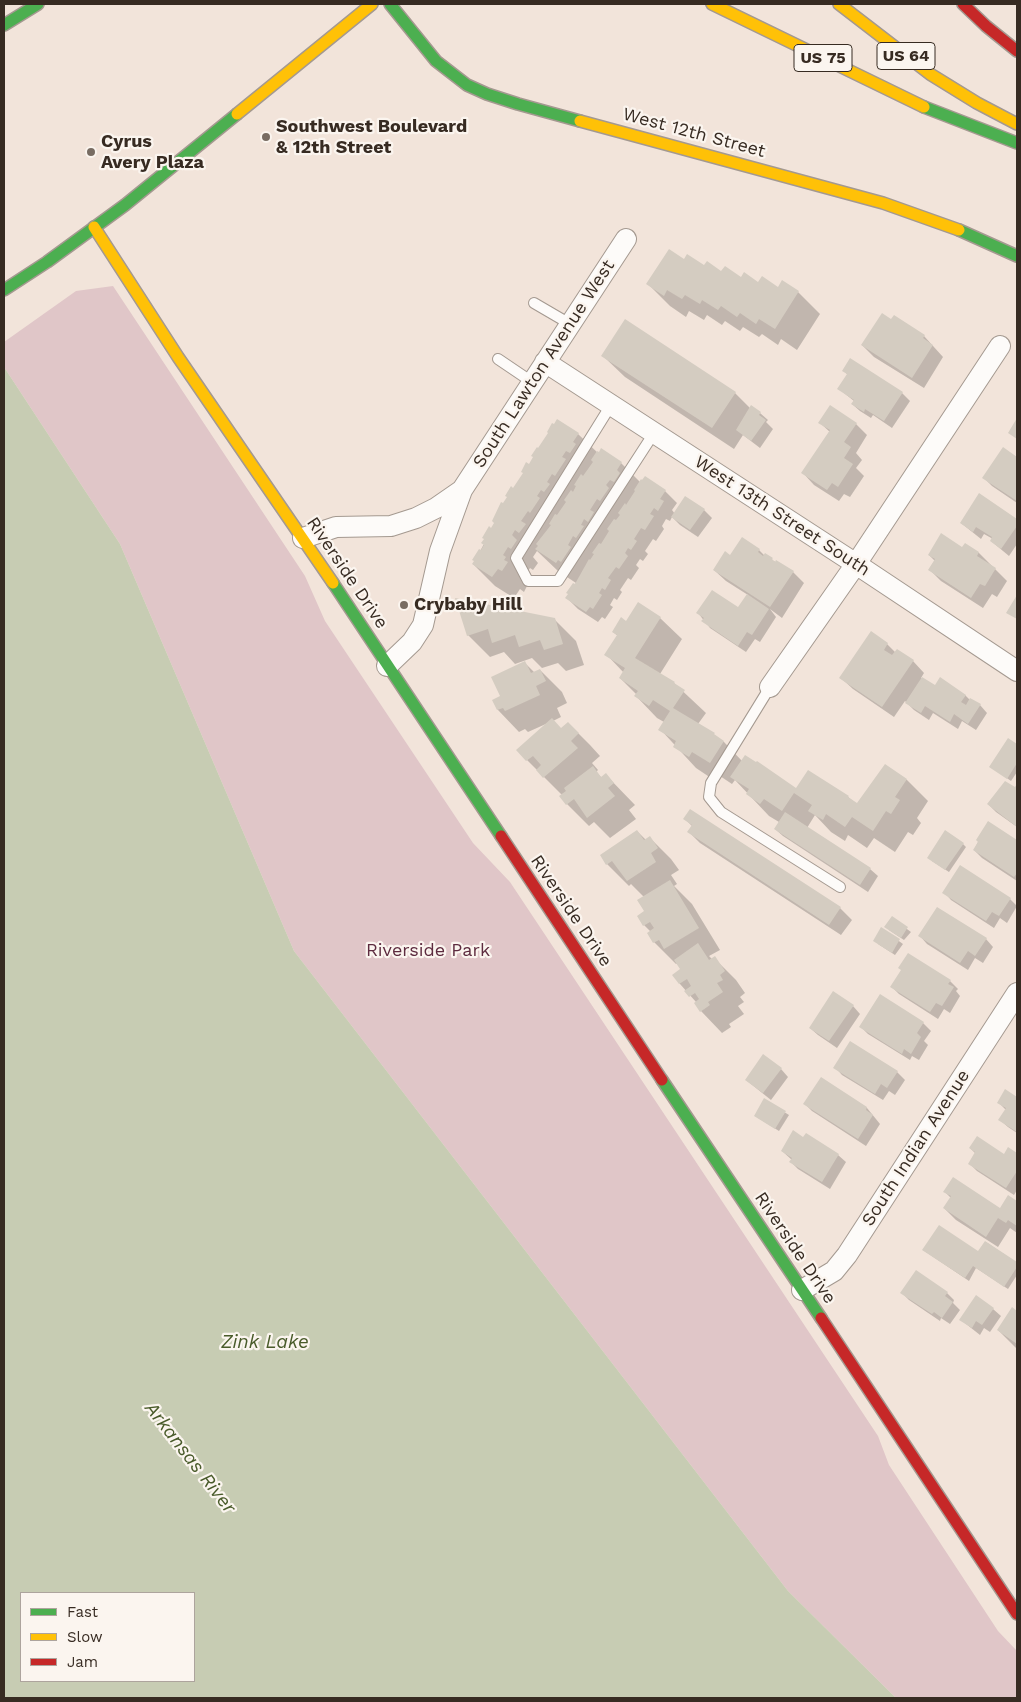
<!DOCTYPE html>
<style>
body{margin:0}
#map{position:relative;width:1021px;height:1702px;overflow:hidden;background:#f2e4da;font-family:"Work Sans",sans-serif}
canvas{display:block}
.frame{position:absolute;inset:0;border:5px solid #372b22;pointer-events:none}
.legend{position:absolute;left:20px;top:1592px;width:175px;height:90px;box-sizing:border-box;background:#fbf5ef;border:1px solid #ada49d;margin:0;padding:6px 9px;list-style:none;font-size:15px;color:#372b22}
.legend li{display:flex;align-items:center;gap:10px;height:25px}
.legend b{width:25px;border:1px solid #ada49d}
</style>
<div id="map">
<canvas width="1021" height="1702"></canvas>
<div class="frame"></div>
<ul class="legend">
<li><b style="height:6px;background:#4caf50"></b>Fast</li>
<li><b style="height:6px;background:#ffc107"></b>Slow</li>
<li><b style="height:6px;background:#c62828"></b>Jam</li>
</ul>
</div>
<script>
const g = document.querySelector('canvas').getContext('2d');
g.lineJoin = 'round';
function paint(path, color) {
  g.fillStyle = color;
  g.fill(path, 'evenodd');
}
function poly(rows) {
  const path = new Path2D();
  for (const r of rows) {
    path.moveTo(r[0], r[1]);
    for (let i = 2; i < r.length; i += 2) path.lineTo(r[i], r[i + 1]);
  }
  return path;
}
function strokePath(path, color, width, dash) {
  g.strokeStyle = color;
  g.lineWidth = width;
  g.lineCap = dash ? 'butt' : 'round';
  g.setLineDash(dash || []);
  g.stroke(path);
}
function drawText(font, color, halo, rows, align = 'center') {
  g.font = font + ' "Work Sans",sans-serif';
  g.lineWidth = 4.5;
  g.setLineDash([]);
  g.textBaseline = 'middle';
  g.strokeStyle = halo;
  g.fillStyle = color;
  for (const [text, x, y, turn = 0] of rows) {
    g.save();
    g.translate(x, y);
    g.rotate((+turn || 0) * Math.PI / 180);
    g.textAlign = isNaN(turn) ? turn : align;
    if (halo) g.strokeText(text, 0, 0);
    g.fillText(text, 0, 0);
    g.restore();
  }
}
paint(poly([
 [113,286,305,576,325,621,473,843,510,882,878,1436,889,1465,998,1631,1017,1651,1017,1698,896,1698,788,1591,294,951,120,544,4,367,4,342,76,291]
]), '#e0c6c8');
paint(poly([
 [4,367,120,544,294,951,788,1591,896,1698,4,1698],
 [21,1593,194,1593,194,1681,21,1681]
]), '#c7ccb3');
paint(poly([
 [685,261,778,288,782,282,798,292,820,314,797,350,781,339,778,345,762,334,759,337,743,327,740,331,725,321,722,325,707,315,704,320,689,311,686,317,670,306,648,284],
 [924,336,943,357,924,388,874,357,862,345],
 [603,356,735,393,750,408,760,413,768,420,766,422,773,429,760,448,743,435,734,449,625,377],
 [844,371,902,393,910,401,892,428,873,415,871,418,860,411,852,404,854,401,839,389,848,375],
 [820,423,856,424,867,435,856,453,862,460,856,468,864,476,850,497,844,494,839,501,814,485,803,473,830,432],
 [578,434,599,454,621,463,640,482,645,478,665,491,677,503,672,510,675,514,704,510,712,518,698,537,680,525,672,517,670,521,666,519,662,526,664,529,656,541,653,539,645,551,648,554,643,561,640,559,636,565,639,568,631,580,628,578,620,590,622,592,617,600,614,598,610,605,613,607,605,619,602,617,598,622,578,609,567,598,576,583,558,571,537,551,533,557,538,563,533,570,530,568,524,577,528,584,524,592,520,589,514,598,495,586,473,564,514,489,529,465],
 [1003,449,1017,459,1017,503,992,486,984,478],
 [980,495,1017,520,1017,544,1009,556,991,541,993,539,984,534,981,539,961,523],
 [965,545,979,553,1007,581,997,597,992,594,983,608,941,581,930,570,935,561,929,555,963,548],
 [759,550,765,556,793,572,804,583,782,618,770,609,776,617,760,642,755,639,746,652,710,628,698,613,739,609,748,595,726,581,714,570,731,557],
 [456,600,554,619,576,641,584,665,566,671,558,663,542,668,532,658,515,664,504,652,490,657,468,635],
 [660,618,682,639,660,674,674,683,706,713,698,724,724,742,742,761,796,790,808,772,848,797,858,805,885,766,907,780,928,801,917,818,921,823,913,835,908,832,895,852,874,838,867,848,848,835,845,841,831,832,815,815,807,828,870,869,878,876,868,892,783,836,775,829,779,822,769,816,735,780,732,784,714,772,711,778,696,768,660,729,664,722,657,718,636,696,637,695,620,678,624,673,606,654,618,636,613,632,627,622],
 [887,644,896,653,913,661,924,673,921,678,935,686,965,695,970,700,980,705,987,713,976,730,962,721,958,729,933,713,929,720,914,710,905,701,894,717,853,689,841,678],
 [524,662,535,673,540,670,562,692,567,703,557,708,561,717,553,721,561,729,568,723,590,745,600,756,592,763,598,770,596,772,602,778,606,775,635,805,629,810,636,819,610,838,594,822,589,826,567,804,561,796,562,795,527,760,548,723,528,732,525,729,519,732,498,710,494,700,501,697],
 [1008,740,1017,745,1017,772,1011,781,991,767],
 [1017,786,1017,827,996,812,988,804,1015,789],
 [685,819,840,908,852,920,841,935,700,843,689,832,692,826],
 [988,822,1017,841,1017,881,982,858,974,850],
 [637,831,646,840,650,838,671,859,679,870,671,875,677,884,674,886,692,904,720,950,709,956,712,959,714,958,736,980,745,993,740,997,744,1002,738,1006,744,1014,729,1024,731,1027,722,1033,701,1011,696,1002,680,984,674,975,682,970,678,963,676,964,654,942,649,933,651,932,644,925,646,912,644,897,631,884,629,886,607,864],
 [963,844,966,847,949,872,932,861],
 [960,867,1010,899,1017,906,1007,923,1000,918,994,928,951,900,944,892],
 [892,918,911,932,904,940,889,930],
 [882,929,903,944,895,955,878,944],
 [920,936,986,939,993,947,983,963,975,958,968,970,927,944],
 [950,981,958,989,956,991,960,996,950,1013,944,1009,938,1019,899,994,892,987],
 [853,1006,860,1014,837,1048,818,1035,810,1028],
 [923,1023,931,1031,924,1041,928,1045,919,1060,912,1056,910,1060,868,1034,861,1027],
 [835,1067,897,1072,905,1080,895,1095,889,1091,883,1100,842,1075],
 [781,1069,788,1077,771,1100,746,1080],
 [821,1079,867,1108,880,1124,866,1146,812,1111,805,1104],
 [1006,1091,1017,1098,1017,1133,1008,1127,1000,1120,1006,1110,998,1102],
 [765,1100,789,1115,779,1131,755,1116],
 [804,1139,838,1155,846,1162,830,1189,798,1169,791,1162,792,1160,782,1151],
 [970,1148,1004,1155,1009,1149,1017,1154,1017,1190,1014,1195,977,1171,970,1164,976,1154],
 [945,1192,1000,1209,1008,1197,1017,1203,1017,1233,1010,1228,998,1247,956,1220,944,1208,951,1198],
 [986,1242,1017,1263,1017,1275,1008,1289,976,1268,969,1281,923,1250,979,1253],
 [902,1293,947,1293,954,1300,953,1303,960,1310,950,1324,941,1318,940,1321,909,1300],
 [993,1309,1001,1316,990,1332,984,1328,980,1335,961,1320],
 [1012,1309,1017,1313,1017,1349,998,1330]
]), '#0003');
paint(poly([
 [669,249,684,259,687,254,704,265,707,261,721,271,725,266,741,277,744,272,758,282,762,276,778,287,782,280,799,291,775,329,759,319,756,324,740,313,737,317,721,306,718,310,702,300,700,304,685,295,682,299,667,290,664,296,646,284],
 [882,313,891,319,894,315,925,335,923,338,933,345,912,378,861,345],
 [625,319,736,392,712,428,601,356],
 [850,358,903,392,884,421,865,409,864,412,851,404,854,400,837,389,847,374,842,371],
 [751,405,761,412,759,415,766,420,751,441,736,430],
 [830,405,857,423,844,442,851,447,844,458,853,464,838,487,832,483,827,490,801,473,830,430,818,423],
 [1017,418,1017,439,1008,433],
 [557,419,579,433,573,442,576,444,570,453,566,451,562,457,566,459,555,476,552,474,547,482,550,484,544,492,541,490,537,496,540,498,530,513,528,511,521,521,526,524,519,533,515,530,512,535,517,540,511,549,508,547,503,555,506,557,504,560,508,562,502,571,498,569,492,577,472,564,474,561,472,560,479,549,481,550,484,545,481,543,484,539,482,538,489,526,491,528,494,523,492,521,501,502,503,503,507,497,505,496,511,486,513,488,523,473,521,472,526,462,529,464,533,457,531,456,537,447,538,448,548,433,547,432,552,423,554,424],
 [1003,447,1017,457,1017,501,982,478],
 [601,448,622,462,617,470,620,473,614,482,610,480,606,485,609,488,600,501,597,499,590,510,594,512,588,522,584,519,581,525,584,526,576,538,573,536,568,545,571,547,561,562,558,560,556,563,535,549,538,546,536,544,551,525,549,524,555,514,557,515,566,502,564,500,571,490,573,492,576,486,574,485,581,474,583,476,593,462,591,460,597,451,599,452],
 [645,476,666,490,660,499,664,501,658,511,654,508,650,514,654,516,645,530,641,528,634,539,637,541,631,550,628,548,625,553,628,556,619,569,616,567,608,578,611,580,605,590,602,588,599,593,602,595,593,609,590,607,586,612,565,598,568,594,566,593,573,583,575,584,589,559,590,560,594,554,592,553,599,543,601,544,609,531,607,529,614,519,616,520,620,515,618,513,625,503,626,505,635,491,634,490,641,479,642,480],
 [979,493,1017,519,1017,526,1001,549,990,541,992,537,976,527,973,532,960,523],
 [685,496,705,509,690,530,671,517],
 [941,533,962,547,965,543,979,552,977,556,996,568,985,586,980,584,971,598,928,570,935,559,928,555],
 [742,537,760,549,758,552,763,556,765,553,773,558,772,559,775,562,776,560,794,571,770,607,713,570,725,551,730,555],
 [712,590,738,607,747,594,769,609,752,635,747,632,738,646,701,621,704,618,696,613],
 [1017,595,1017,619,1006,613],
 [455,598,555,618,563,644,544,650,540,640,519,647,515,635,492,643,488,629,467,636],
 [638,602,661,617,635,658,675,682,674,683,685,690,673,708,715,733,714,734,724,741,710,763,692,752,689,757,673,747,676,741,658,730,670,711,653,700,649,706,634,696,638,691,619,678,625,668,604,655,617,635,612,632,621,617,626,621],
 [871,631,888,643,884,650,892,655,897,649,914,660,882,707,839,678],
 [525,661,531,673,540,669,546,681,536,686,540,695,505,711,503,708,497,710,492,700,500,696,491,677],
 [922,677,935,685,940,677,966,695,961,702,966,705,970,698,981,704,968,724,954,714,950,722,925,706,921,713,905,703],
 [552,718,561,728,568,722,579,733,571,741,578,748,543,778,536,770,541,765,533,756,526,761,516,750],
 [1008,738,1017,744,1017,763,1007,779,989,767],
 [745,755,756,762,757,761,796,788,808,770,849,796,848,797,857,803,885,764,907,779,895,797,900,800,891,814,886,811,873,831,852,817,845,827,826,814,823,820,808,811,812,805,794,793,782,811,764,799,760,804,746,794,749,789,730,777],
 [593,766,601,777,606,773,614,783,608,788,615,796,587,818,574,799,566,805,559,796,566,791,564,788],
 [1005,781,1015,787,1017,784,1017,827,987,804],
 [690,809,841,907,829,925,687,832,692,825,683,819],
 [785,812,871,868,860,885,774,829],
 [988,821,1017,840,1017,873,1014,877,973,850,978,842,976,840],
 [637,830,644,840,650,836,658,848,651,853,656,862,627,881,612,861,606,865,600,855],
 [945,830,964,843,945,870,927,858],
 [960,865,1011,898,999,916,992,912,986,921,942,893],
 [670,880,699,928,664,949,659,940,653,943,647,933,654,928,650,922,643,926,637,916,644,911,637,900],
 [937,907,987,938,975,956,968,951,960,963,918,936],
 [892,916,908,927,901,938,884,927],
 [881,927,900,939,892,953,873,941],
 [698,943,709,960,715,956,725,971,720,975,723,980,717,983,723,992,708,1002,710,1005,700,1012,694,1003,699,999,695,993,689,997,684,991,691,986,687,979,679,984,672,975,680,969,674,960],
 [908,953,951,980,948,984,954,987,942,1006,936,1003,930,1012,890,987,901,970,898,968],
 [833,991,854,1005,829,1041,809,1028],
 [880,994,924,1022,917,1033,921,1037,911,1054,904,1049,902,1054,859,1027],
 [850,1041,898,1071,887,1088,881,1084,875,1094,833,1068],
 [763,1054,782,1068,763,1093,745,1080],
 [821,1077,867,1107,866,1110,873,1115,858,1139,803,1104],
 [1005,1089,1017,1097,1017,1132,998,1120,1006,1108,997,1103],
 [764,1098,786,1111,775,1129,754,1116],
 [793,1130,803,1137,806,1133,839,1154,822,1182,789,1162,792,1158,781,1151],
 [977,1136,1004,1154,1008,1147,1017,1153,1017,1171,1006,1188,968,1164,975,1152,969,1148],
 [953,1177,1000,1208,1008,1195,1017,1201,1017,1226,1008,1220,1006,1223,998,1218,986,1237,943,1208,951,1196,943,1192],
 [939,1225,978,1251,985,1241,1017,1262,1017,1267,1004,1287,973,1266,965,1278,922,1250],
 [916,1270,948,1292,945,1296,953,1302,942,1318,934,1312,932,1314,900,1293],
 [976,1295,994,1308,982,1325,976,1321,972,1328,959,1320],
 [1012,1307,1017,1311,1017,1344,997,1330]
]), '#d4ccc1');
const lane = poly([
 [534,303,570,324],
 [498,359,532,382],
 [611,405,516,558,528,581,558,581,654,433],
 [770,687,711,783,709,797,721,812,840,887]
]);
const street = poly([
 [545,362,856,564,1017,671],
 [303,538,336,527,391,526,416,518,436,508,462,490],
 [387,666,412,642,423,625,440,551,462,490,626,239],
 [770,687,856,564,1000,346],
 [802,1290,834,1271,847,1255,1017,993]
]);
const fast = poly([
 [390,4,436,61,467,85,487,94,518,104,580,121],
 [4,25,38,4],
 [924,107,1017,143],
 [959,230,1017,256],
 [4,290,47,262,125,205,237,114],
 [333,583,501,836],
 [662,1080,821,1318]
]);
const slow = poly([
 [712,4,924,107],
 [839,4,930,74,977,103,1017,124],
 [237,114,372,4],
 [580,121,883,203,959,230],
 [94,227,178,357,333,583]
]);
const jam = poly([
 [963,4,986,26,1017,51],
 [501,836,662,1080],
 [821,1318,1017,1614]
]);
strokePath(lane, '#a49990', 12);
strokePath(street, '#a49990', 22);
strokePath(fast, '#a49990', 14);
strokePath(slow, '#a49990', 14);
strokePath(jam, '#a49990', 14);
strokePath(lane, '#fdfbf9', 10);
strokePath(street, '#fdfbf9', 20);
strokePath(fast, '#4caf50', 11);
strokePath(slow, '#ffc107', 11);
strokePath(jam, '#c62828', 11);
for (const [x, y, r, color] of [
 [266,137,5,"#786c62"],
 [91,152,5,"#786c62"],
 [404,605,5,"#786c62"]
]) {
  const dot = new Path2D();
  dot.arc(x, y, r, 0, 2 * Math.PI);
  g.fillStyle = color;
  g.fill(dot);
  strokePath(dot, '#fbf5ef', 2);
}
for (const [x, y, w] of [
 [906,56,58],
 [823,58,58]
]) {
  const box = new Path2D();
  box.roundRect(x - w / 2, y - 13.5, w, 27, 4);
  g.fillStyle = '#fbf5ef';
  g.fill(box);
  strokePath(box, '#372b22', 1);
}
drawText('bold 16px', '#372b22', null, [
 ["US 64",906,56],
 ["US 75",823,58]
]);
drawText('bold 18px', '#372b22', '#fbf5ef', [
 ["Southwest Boulevard",276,127],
 ["& 12th Street",276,148],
 ["Cyrus",101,142],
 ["Avery Plaza",101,163],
 ["Crybaby Hill",414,605]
], 'left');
drawText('18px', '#372b22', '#fbf5ef', [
 ["West 12th Street",694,133,15],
 ["South Lawton Avenue West",544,364,-57],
 ["West 13th Street South",782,516,33],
 ["Riverside Drive",347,573,56],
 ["Riverside Drive",571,911,56],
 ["South Indian Avenue",916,1148,-57],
 ["Riverside Drive",795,1248,56]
]);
drawText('18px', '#5d2b3f', '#fbf5ef', [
 ["Riverside Park",428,951]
]);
drawText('italic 19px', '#495b2a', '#fbf5ef', [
 ["Zink Lake",265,1342],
 ["Arkansas River",190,1458,52]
]);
</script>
